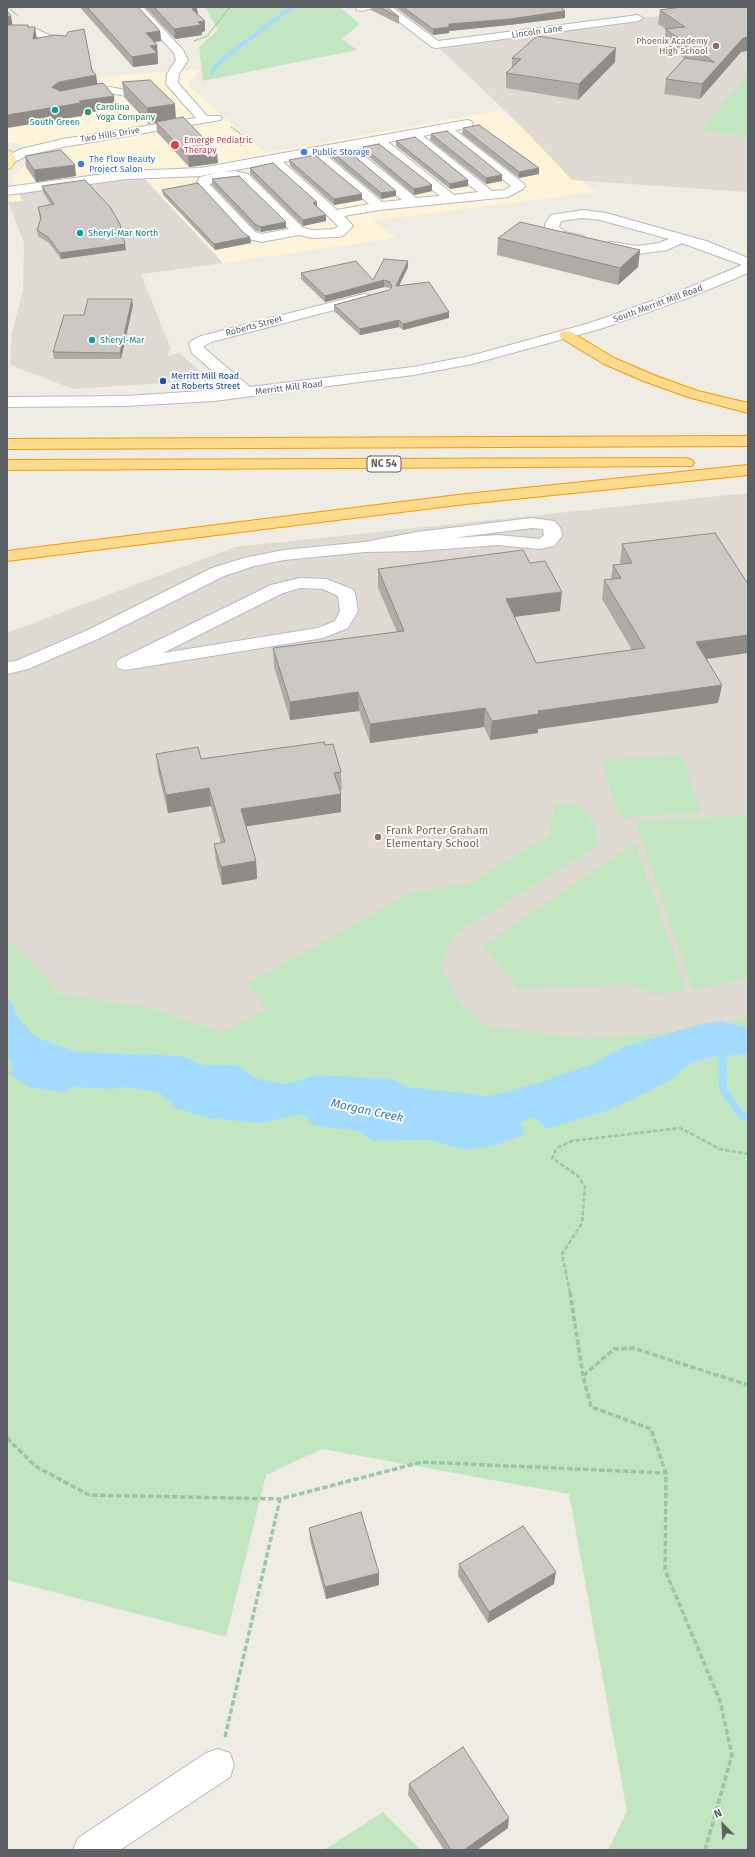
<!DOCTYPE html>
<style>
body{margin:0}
#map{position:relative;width:755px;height:1857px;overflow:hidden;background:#efece4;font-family:"Fira Sans",sans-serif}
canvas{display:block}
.frame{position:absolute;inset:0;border:8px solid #5c6065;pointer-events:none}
.north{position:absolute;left:703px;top:1805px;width:40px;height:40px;-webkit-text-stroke:3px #fff;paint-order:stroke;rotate:336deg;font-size:11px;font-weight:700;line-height:16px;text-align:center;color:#5c6065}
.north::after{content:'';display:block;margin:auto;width:14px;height:18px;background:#5c6065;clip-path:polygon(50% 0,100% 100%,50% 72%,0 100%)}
</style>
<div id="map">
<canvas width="755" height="1857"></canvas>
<div class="frame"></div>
<div class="north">N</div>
</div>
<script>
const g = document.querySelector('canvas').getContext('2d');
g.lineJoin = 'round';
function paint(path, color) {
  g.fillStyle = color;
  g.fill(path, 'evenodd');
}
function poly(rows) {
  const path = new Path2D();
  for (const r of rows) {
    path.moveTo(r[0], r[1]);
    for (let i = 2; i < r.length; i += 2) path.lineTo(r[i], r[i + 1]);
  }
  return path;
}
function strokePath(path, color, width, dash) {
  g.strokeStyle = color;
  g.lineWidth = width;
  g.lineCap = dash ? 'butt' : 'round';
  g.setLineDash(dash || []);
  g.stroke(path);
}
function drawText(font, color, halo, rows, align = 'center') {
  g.font = font + ' "Fira Sans",sans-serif';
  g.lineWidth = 3.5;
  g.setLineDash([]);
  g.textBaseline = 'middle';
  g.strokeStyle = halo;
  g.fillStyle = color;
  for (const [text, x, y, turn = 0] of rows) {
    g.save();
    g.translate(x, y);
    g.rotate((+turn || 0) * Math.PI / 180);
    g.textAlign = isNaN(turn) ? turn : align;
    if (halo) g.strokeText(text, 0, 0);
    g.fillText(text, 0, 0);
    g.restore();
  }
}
paint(poly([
 [200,69,188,85,265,153,501,110,584,183,596,192,372,221,397,238,223,263,143,177,19,194,22,201,8,202,7,193,15,192,13,176,30,161,18,143,7,143,7,101,101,82,100,77]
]), '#fef4da');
paint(poly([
 [748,10,748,192,572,180,516,121,436,45,638,18],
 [143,177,223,263,141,274,171,349,167,356,180,353,209,380,73,389,10,365,12,333,23,291,24,243,8,202,22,201,19,193,113,180],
 [748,493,748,1072,7,1042,7,633,235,547]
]), '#dfdbd2');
paint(poly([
 [205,7,340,7,360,24,342,39,357,50,203,81,199,47,218,30],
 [748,73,748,137,701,130],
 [681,755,701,812,619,818,602,760],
 [555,803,580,806,595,826,597,846,455,934,440,966,459,1001,487,1026,589,1039,706,1029,748,1016,748,1850,608,1850,627,1811,569,1494,322,1449,266,1475,226,1637,7,1580,7,935,8,939,60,994,155,1009,222,1032,267,1010,247,984,410,893,469,883,549,836],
 [748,815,748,978,693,990,635,821],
 [635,843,686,989,655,995,631,984,519,989,483,946],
 [383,1812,421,1850,324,1850]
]), '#c2e7c0');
paint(poly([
 [7,995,18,1017,35,1037,77,1052,183,1056,203,1065,237,1065,258,1079,287,1084,317,1075,391,1079,407,1087,489,1096,538,1083,593,1064,623,1047,697,1025,720,1021,748,1028,748,1054,711,1057,690,1064,667,1082,610,1110,546,1129,535,1117,520,1122,524,1135,493,1146,464,1150,430,1140,372,1141,358,1131,315,1126,301,1114,261,1123,207,1118,176,1108,159,1092,124,1087,115,1089,70,1087,65,1092,32,1088,8,1074,13,1068,7,1056]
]), '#a4dcff');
strokePath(poly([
 [211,73,220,61,292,7]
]), '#a4dcff', 4);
strokePath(poly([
 [722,1049,723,1090,742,1116,748,1117]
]), '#a4dcff', 8);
const minor = poly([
 [132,7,143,7,183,50,188,60,179,74,178,83,207,116,220,116,222,118,220,120,63,147,29,155,14,162,7,162,7,156,21,149,63,139,196,118,166,84,167,74,176,60,174,53,132,7],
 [356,7,371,7,370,9,361,11,357,10,356,7],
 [380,7,392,7,438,41,638,15,643,18,638,21,436,48,432,47,380,7],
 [36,29,67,43,68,45,67,47,59,47,34,35,7,36,7,30,36,29],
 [110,87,126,90,152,87,158,90,152,93,126,96,110,93,79,99,73,96,75,94,110,87],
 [467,120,471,121,473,124,471,127,455,130,523,183,525,186,523,189,508,197,379,210,344,216,353,226,343,236,338,237,313,238,299,235,261,242,245,238,196,184,200,177,216,173,200,176,127,179,7,195,7,187,127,171,200,168,467,120],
 [443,132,511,186,505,190,492,191,423,136,443,132],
 [411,138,478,192,454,195,388,142,411,138],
 [376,145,440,196,416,198,356,149,376,145],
 [344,151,402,200,382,202,325,154,344,151],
 [313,157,369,204,337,210,283,162,313,157],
 [270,164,329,217,338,226,334,229,313,230,303,228,248,174,235,171,223,172,270,164],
 [235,179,240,180,289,229,261,234,255,232,209,184,235,179],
 [583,210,606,213,706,241,748,258,748,273,693,296,600,329,472,364,413,375,214,401,126,406,7,407,7,397,126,396,233,389,192,353,189,344,191,341,201,336,364,294,369,295,371,298,369,301,211,342,204,346,204,348,250,387,413,367,470,356,590,323,683,290,742,265,682,243,667,250,638,254,606,249,604,246,606,243,611,242,638,246,659,243,669,239,600,220,583,218,561,221,559,227,565,232,584,236,586,239,584,242,579,243,556,238,545,229,545,224,551,215,583,210],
 [532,518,554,521,559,526,561,530,562,536,554,546,539,549,498,545,416,551,365,552,284,560,254,566,224,576,100,638,28,669,7,674,7,662,16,661,88,630,212,568,244,558,284,550,365,542,417,532,532,518],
 [532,528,543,529,544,535,539,539,498,535,452,538,532,528],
 [300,578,326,579,352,589,355,593,358,611,348,628,323,638,125,670,118,668,116,664,118,660,271,585,300,578],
 [300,588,323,589,338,596,340,611,335,621,318,628,163,653,283,593,300,588],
 [218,1749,230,1753,234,1765,230,1777,120,1850,73,1850,78,1838,206,1753,218,1749]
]);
const major = poly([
 [7,150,11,151,16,159,11,168,7,169,7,150]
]);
const highway = poly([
 [566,331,571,332,614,358,656,376,698,391,748,403,748,413,688,397,646,382,604,364,561,338,559,335,561,332,566,331],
 [748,436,748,446,7,449,7,439,748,436],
 [686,458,692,460,694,463,692,466,7,470,7,460,686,458],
 [748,465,748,475,466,504,7,561,7,551,466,494,748,465]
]);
strokePath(minor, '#b7babe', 2);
strokePath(major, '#f3bf59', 2);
strokePath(highway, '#f39a00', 2);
strokePath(poly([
 [8,7,18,16],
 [194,41,207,36,230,7],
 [231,127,241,134,244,140,240,146]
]), '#99c8a4', 1.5, [2, 1]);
strokePath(poly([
 [570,1293,562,1254,582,1223,585,1187,578,1176,552,1158,557,1148,572,1141,680,1128,720,1149,748,1154]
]), '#99c8a4', 2.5, [4.5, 2]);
strokePath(poly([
 [570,1292,583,1376],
 [7,1438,35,1466,89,1495,280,1499],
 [225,1737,280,1499,422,1462,666,1473],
 [705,1850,732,1755,720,1701,665,1570,666,1473,651,1429,591,1407,583,1376,614,1349,633,1348,748,1385]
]), '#99c8a4', 3.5, [5.5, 2.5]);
paint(minor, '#fff');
paint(major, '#ffeca9');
paint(highway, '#fedb8c');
paint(poly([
 [81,7,138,7,160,31,161,41,155,42,157,45,158,64,133,67,84,12,81,8],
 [145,7,196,7,197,8,198,15,205,31,202,32,202,35,175,39],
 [371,7,387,7,399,17,399,24,371,10],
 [395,7,561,7,565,18,509,25,449,31,449,33,433,35],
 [660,10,741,52,700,99,664,94,666,79,684,58,664,44,666,29,658,24],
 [512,58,615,62,578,100,506,88,506,73,512,68],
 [122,82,176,118,218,163,189,167,157,132,156,123,149,124,124,97],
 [463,128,539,174,519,178,462,134],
 [431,134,502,175,502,181,486,184,430,140],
 [396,141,468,180,468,186,450,189,396,146],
 [363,147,432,185,432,191,414,195,363,152],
 [332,152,396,196,381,199,332,158],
 [25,156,76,176,36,182,26,167],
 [289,160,362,194,362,200,334,205,290,166],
 [250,168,317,202,317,207,326,215,326,221,303,226,250,174],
 [212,179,286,222,286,228,261,232,256,231,212,185],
 [42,186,126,250,61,259,49,243,38,236,37,230,40,219,38,207,51,205,43,192],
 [162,190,250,237,251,243,215,250,163,195],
 [498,238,640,250,638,267,618,285,497,255],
 [408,261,408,267,399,286,449,318,403,330,399,327,360,335,334,311,334,305,389,290,391,289,390,288,384,287,325,302,301,279,301,273,373,280],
 [133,305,121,359,54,359,53,352,84,315],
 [622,544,706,659,722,685,718,703,538,729,538,733,490,740,484,727,370,743,359,711,290,720,274,667,273,648,397,632,378,588,378,569,530,563,560,611,514,617,536,663,632,650,602,599,604,580,611,579,613,565,621,564,620,562],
 [325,745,341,772,342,790,339,790,341,794,341,812,246,826,256,861,257,879,222,885,216,862,214,844,221,843,211,806,168,813,158,772,156,754,201,759],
 [309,1528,379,1585,326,1599,310,1540],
 [459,1564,554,1584,488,1623,458,1576],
 [409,1784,508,1828,477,1850,444,1850,408,1795]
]), '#afaca8');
paint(poly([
 [197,8,198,18,192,9],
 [565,11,565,18,509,25,449,31,449,24],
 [11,16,13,28,7,29,7,17],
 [205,21,205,31,202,32,202,35,175,39,174,29,198,22],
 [35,27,37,39,33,39],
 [449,27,449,33,433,35,433,29],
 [160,31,161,41,147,43,146,33],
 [748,37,748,51,741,52,700,99,702,84,743,38],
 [157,45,158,64,133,67,132,57,150,46],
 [616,48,615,62,578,100,579,84],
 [96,75,98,88,54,100,52,87,59,82],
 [114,96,115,108,82,114,82,116,7,128,7,115,79,101],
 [175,104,176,120,156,122,156,123,149,124,147,108],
 [217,152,218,163,189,167,188,156],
 [75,165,76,176,36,182,34,170],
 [539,168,539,174,519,178,519,172],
 [502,175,502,181,486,184,486,178],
 [468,180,468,186,450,189,450,184],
 [432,185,432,191,414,195,414,189],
 [396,191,396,196,381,199,381,193],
 [362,194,362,200,334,205,334,199],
 [317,202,317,208,313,203],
 [326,215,326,221,303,226,303,220],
 [286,222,286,228,261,232,261,227],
 [250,237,251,243,215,250,214,244],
 [125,244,126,250,61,259,60,253],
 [640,250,638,267,618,285,620,268],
 [408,261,408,267,396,292,396,286],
 [384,280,384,287,325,302,325,296],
 [132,299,133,305,121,359,120,353],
 [449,312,449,318,403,330,403,324],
 [399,320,399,327,360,335,360,329],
 [562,592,560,611,505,618,506,599],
 [748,635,748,653,693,661,696,642],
 [722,685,718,703,538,729,538,733,490,740,492,721,538,711],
 [358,692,359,711,290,720,290,702],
 [485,708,484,727,370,743,370,724],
 [209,788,211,806,168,813,166,795],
 [341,794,341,812,242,827,241,809],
 [256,861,257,879,222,885,221,867],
 [556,1572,554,1584,488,1623,489,1612],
 [379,1573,379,1585,326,1599,325,1587],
 [509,1818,508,1828,477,1850,464,1850]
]), '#8f8c88');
const building = poly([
 [87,7,138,7,160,31,146,33,157,45,150,46,157,53,132,57,87,7],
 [154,7,196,7,197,8,192,9,205,21,198,22,201,25,174,29,154,7],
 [379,7,387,7,399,17,379,7],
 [403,7,561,7,565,11,510,19,449,24,449,27,433,29,403,7],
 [681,7,748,7,748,37,743,38,702,84,666,79,685,58,714,62,665,29,685,27,660,10,681,7],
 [7,11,11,16,7,17,7,11],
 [7,25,28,25,28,27,35,27,33,39,54,35,66,36,68,32,84,29,92,70,96,75,59,82,52,87,60,91,103,83,114,96,79,101,81,103,7,115,7,25],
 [537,36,616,48,579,84,506,73,521,59,512,58,537,36],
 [150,80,175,104,147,108,122,82,150,80],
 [183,117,217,152,188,156,156,122,183,117],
 [479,125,539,168,519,172,463,128,479,125],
 [447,131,502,175,486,178,431,134,447,131],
 [415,137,468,180,450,184,396,141,415,137],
 [379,144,432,185,414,189,363,147,379,144],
 [61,150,75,165,34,170,25,156,61,150],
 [347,150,396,191,381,193,332,152,347,150],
 [315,155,362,194,334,199,289,160,315,155],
 [273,163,317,202,313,203,326,215,303,220,250,168,273,163],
 [239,176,286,222,261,227,256,225,212,179,239,176],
 [85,180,110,207,120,224,125,244,60,253,48,237,37,230,41,218,38,207,54,204,42,186,85,180],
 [198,183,244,233,250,237,214,244,162,190,198,183],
 [520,222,640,250,620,268,498,238,520,222],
 [384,259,408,261,396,286,429,282,449,312,403,324,399,320,360,329,334,305,389,290,392,287,390,282,384,280,325,296,301,273,356,261,373,280,384,259],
 [88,299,132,299,120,353,53,352,64,315,84,315,88,299],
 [715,533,748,584,748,635,696,642,722,685,538,711,539,714,492,721,485,708,370,724,358,692,290,702,273,648,404,631,378,569,523,550,530,563,545,561,562,592,506,599,536,663,645,648,604,580,621,578,613,565,632,563,622,544,715,533],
 [324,742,325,745,333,744,341,772,334,773,341,794,241,809,256,861,221,867,214,844,225,842,209,788,166,795,156,754,198,747,201,759,324,742],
 [361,1512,379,1573,325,1587,309,1528,361,1512],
 [523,1526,556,1572,489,1612,459,1564,523,1526],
 [463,1747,509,1818,464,1850,451,1850,409,1784,463,1747]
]);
paint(building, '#ccc8c3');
strokePath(building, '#8f8c88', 1);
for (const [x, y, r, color] of [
 [716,46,4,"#8d6e63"],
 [55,110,4,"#0f9aa8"],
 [88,112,4,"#2e9e5b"],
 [175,145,5,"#e0444e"],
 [304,152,4,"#3f7fe0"],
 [81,164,4,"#3f7fe0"],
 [80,233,4,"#0f9aa8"],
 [92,340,4,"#0f9aa8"],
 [163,381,4,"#1a4fb4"],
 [378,837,4,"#8d6e63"]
]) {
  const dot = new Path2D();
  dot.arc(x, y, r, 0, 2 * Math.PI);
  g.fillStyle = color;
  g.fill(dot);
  strokePath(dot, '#fff', 1.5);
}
drawText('9px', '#5c6065', '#fff', [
 ["Lincoln Lane",537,32,-8],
 ["Two Hills Drive",110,135,-9],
 ["South Merritt Mill Road",658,304,-20],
 ["Roberts Street",254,326,-15],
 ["Merritt Mill Road",289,388,-7]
]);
drawText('9px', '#785e54', '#fff', [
 ["Phoenix Academy",708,41],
 ["High School",708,51]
], 'right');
drawText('9px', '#27864d', '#fff', [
 ["Carolina",96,107],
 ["Yoga Company",96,117]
], 'left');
drawText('9px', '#0d838f', '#fff', [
 ["South Green",55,122,"center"],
 ["Sheryl-Mar North",88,233],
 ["Sheryl-Mar",100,340]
], 'left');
drawText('9px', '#be3a42', '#fff', [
 ["Emerge Pediatric",184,140],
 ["Therapy",184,150]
], 'left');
drawText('9px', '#366cbe', '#fff', [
 ["Public Storage",312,152],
 ["The Flow Beauty",89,159],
 ["Project Salon",89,169]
], 'left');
drawText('9px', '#164399', '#fff', [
 ["Merritt Mill Road",171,376],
 ["at Roberts Street",171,386]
], 'left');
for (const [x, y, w] of [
 [384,464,34]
]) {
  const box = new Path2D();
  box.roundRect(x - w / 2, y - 8, w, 16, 3);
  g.fillStyle = '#fff';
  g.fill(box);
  strokePath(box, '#5c6065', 1);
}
drawText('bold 10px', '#5c6065', null, [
 ["NC 54",384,464]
]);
drawText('11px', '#785e54', '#fff', [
 ["Frank Porter Graham",386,831],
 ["Elementary School",386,844]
], 'left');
drawText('italic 12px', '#3c78a9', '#fff', [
 ["Morgan Creek",367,1111,12]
]);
</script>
